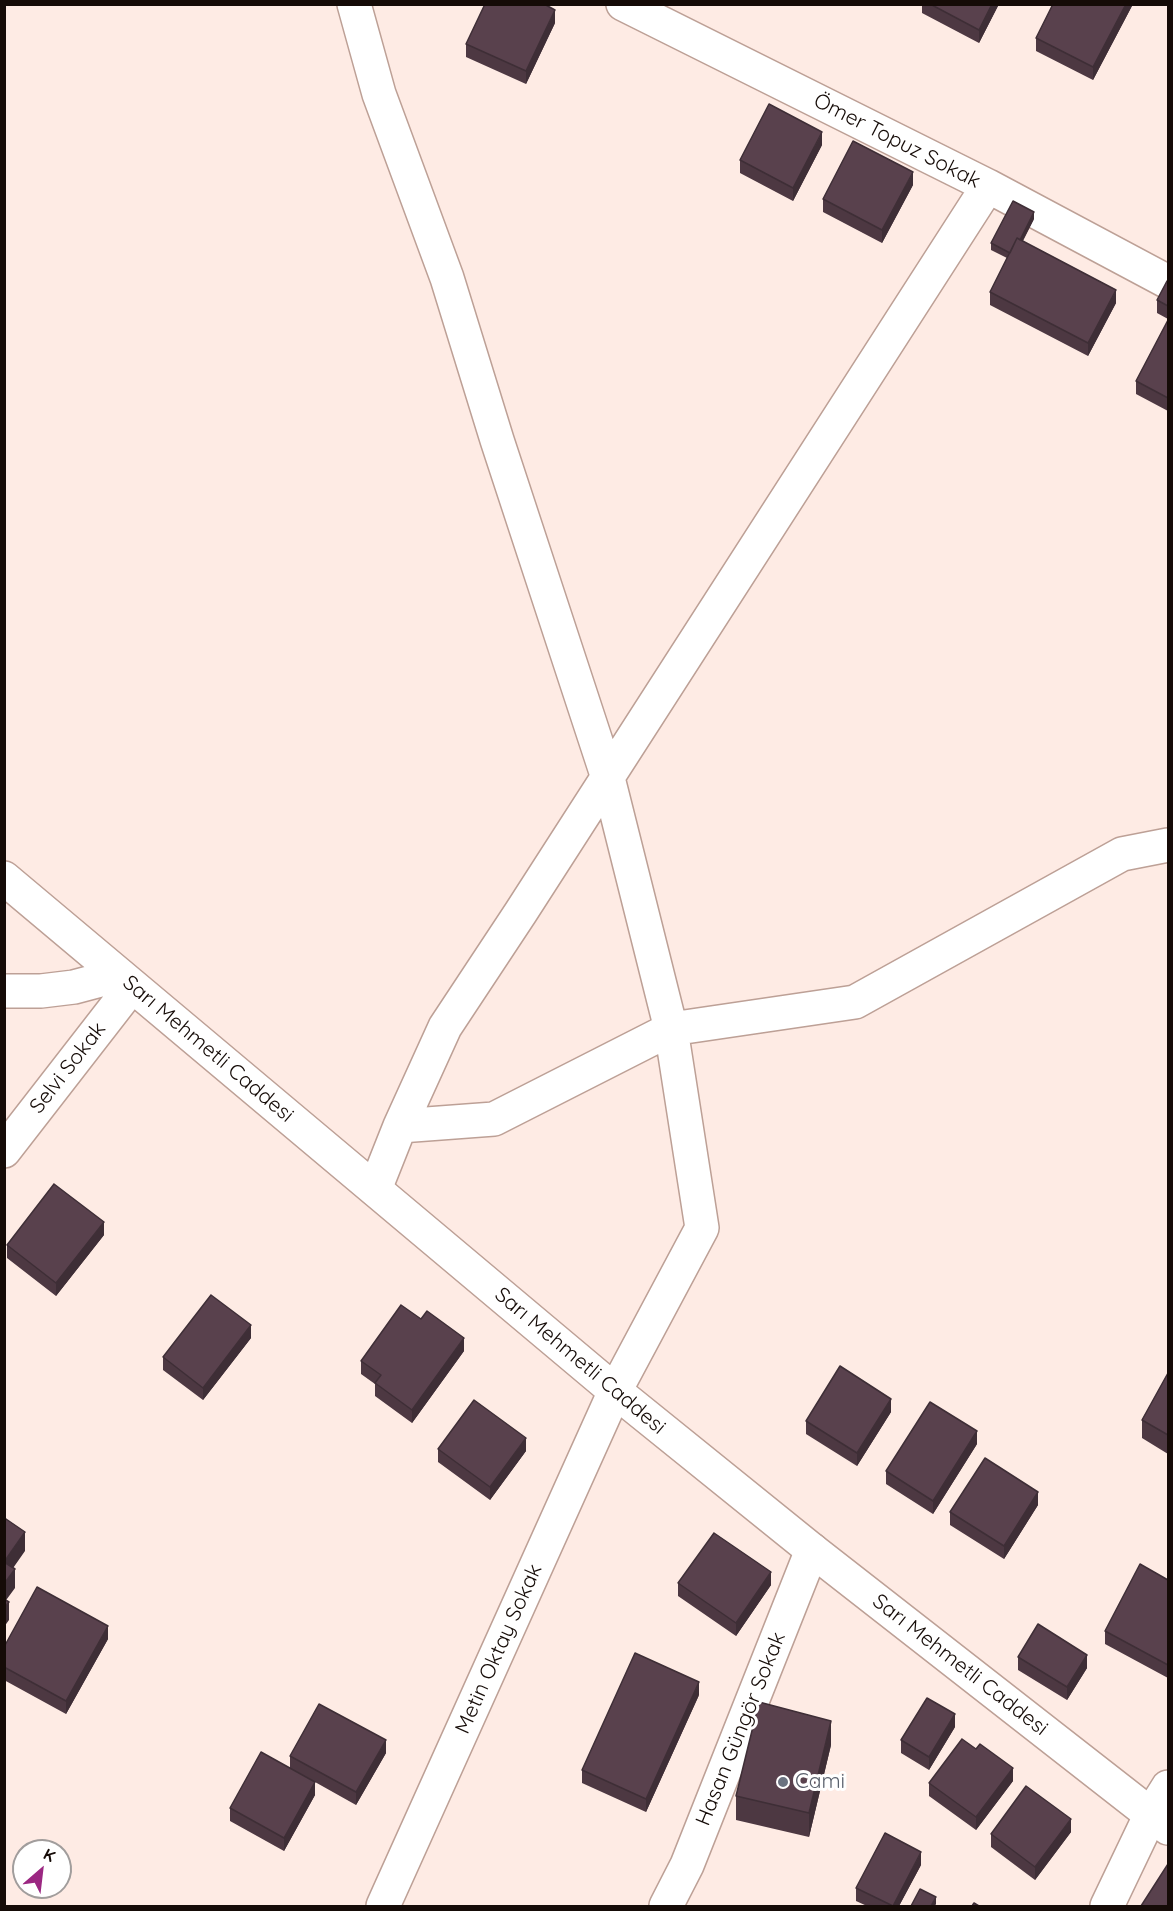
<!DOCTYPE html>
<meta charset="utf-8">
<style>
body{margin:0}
#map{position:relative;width:1173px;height:1911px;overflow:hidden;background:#feebe4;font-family:Quicksand,sans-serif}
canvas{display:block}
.frame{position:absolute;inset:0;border:6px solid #150b07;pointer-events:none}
.north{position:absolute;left:12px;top:1839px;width:60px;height:60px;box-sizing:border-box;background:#fff;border:2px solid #a19d9c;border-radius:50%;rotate:28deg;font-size:16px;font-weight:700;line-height:24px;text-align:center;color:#150b07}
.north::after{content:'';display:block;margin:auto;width:21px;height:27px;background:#9b2782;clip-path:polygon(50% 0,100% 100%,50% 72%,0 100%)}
</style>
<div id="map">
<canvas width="1173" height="1911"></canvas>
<div class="frame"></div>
<div class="north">K</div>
</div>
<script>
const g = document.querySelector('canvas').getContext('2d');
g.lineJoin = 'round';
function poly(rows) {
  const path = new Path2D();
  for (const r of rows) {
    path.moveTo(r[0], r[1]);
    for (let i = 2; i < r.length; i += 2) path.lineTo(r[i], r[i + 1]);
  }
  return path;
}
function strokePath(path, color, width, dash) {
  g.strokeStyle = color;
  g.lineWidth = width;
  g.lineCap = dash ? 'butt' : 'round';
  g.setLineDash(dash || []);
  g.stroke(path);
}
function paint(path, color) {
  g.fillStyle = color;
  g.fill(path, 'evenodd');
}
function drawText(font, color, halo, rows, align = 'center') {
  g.font = font + ' Quicksand,sans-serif';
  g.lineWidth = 6;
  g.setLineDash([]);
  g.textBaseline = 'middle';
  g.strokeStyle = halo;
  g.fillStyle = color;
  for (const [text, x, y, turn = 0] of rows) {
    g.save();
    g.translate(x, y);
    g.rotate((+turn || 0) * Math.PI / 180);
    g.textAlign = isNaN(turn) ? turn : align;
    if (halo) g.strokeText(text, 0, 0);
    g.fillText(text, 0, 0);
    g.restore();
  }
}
const minor = poly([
 [354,4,379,94,447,278,497,440,608,778,671,1029,702,1228,615,1391,383,1906],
 [623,4,988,186,1168,282],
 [4,991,41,991,74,987,119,975],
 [400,1126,494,1119,671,1029,855,1002,1122,854,1168,845],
 [4,1151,132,986],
 [375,1189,400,1126,445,1027,521,912,988,186],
 [666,1906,687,1865,812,1550],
 [1107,1906,1151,1814,1168,1787]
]);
const tertiary = poly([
 [4,878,615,1391,812,1550,1168,1828]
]);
strokePath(minor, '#bda096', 36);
strokePath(tertiary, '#bda096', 36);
strokePath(minor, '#fff', 33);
strokePath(tertiary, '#fff', 33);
paint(poly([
 [922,4,999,4,979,43,922,13],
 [1133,4,1093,80,1036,51,1036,38],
 [555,23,526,84,466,57,466,44],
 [822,145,793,201,740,173,740,160],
 [913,185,882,243,823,212,823,199],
 [1034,219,1023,241,1116,303,1088,356,990,305,990,292,1007,258,991,250,991,243],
 [1168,282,1168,319,1157,313,1157,300],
 [1168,320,1168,411,1136,394,1136,381],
 [104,1235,56,1296,7,1258,7,1245],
 [251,1338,203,1400,163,1370,163,1357],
 [464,1351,412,1423,375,1396,375,1384,361,1374,361,1361],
 [1168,1373,1168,1454,1142,1438,1142,1420],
 [891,1412,857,1466,806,1434,806,1421],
 [977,1444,933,1514,886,1484,886,1471],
 [438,1449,526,1451,490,1500,438,1462],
 [1038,1505,1004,1559,950,1525,950,1512],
 [1168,1580,1168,1678,1105,1644,1105,1631],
 [678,1583,771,1585,736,1636,678,1596],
 [108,1639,66,1714,4,1680,4,1647],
 [1018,1657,1087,1668,1067,1700,1018,1670],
 [699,1695,646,1812,582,1783,582,1770],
 [955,1727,929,1770,901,1753,901,1740],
 [831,1745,809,1837,736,1820,736,1796],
 [976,1749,1013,1781,976,1830,929,1796,929,1783],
 [386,1753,356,1805,315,1782,315,1795,284,1851,230,1821,230,1808,290,1769,290,1756],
 [1071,1832,1035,1880,991,1847,991,1834],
 [921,1865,899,1906,867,1906,856,1901,856,1888]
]), '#4d3842');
paint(poly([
 [992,4,999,4,979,43,979,30],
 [1126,4,1133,4,1093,80,1093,67],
 [555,10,555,23,526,84,526,71],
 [822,132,822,145,793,201,793,188],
 [913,172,913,185,882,243,882,230],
 [1034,212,1034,219,1012,261,1012,255],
 [1116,290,1116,303,1088,356,1088,343],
 [104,1222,104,1235,56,1296,56,1283],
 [251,1325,251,1338,203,1400,203,1388],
 [464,1338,464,1351,412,1423,412,1410],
 [891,1399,891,1412,857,1466,857,1453],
 [977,1431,977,1444,933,1514,933,1501],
 [526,1438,526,1451,490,1500,490,1487],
 [1038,1492,1038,1505,1004,1559,1004,1546],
 [25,1532,25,1551,4,1581,4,1562],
 [15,1569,15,1588,4,1603,4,1584],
 [771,1572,771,1585,736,1636,736,1623],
 [9,1602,9,1620,4,1627,4,1608],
 [108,1626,108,1639,66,1714,66,1701],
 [1087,1655,1087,1668,1067,1700,1067,1687],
 [699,1682,699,1695,646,1812,646,1799],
 [955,1714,955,1727,929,1770,929,1757],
 [831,1721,831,1745,809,1837,809,1813],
 [386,1740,386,1753,356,1805,356,1792],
 [1013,1768,1013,1781,976,1830,976,1817],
 [315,1782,315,1795,284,1851,284,1838],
 [1071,1819,1071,1832,1035,1880,1035,1867],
 [921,1852,921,1865,899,1906,893,1906],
 [936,1897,936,1904,935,1906,931,1906]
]), '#3e2e36');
const building = poly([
 [485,4,544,4,555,10,526,71,466,44,485,4],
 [930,4,992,4,979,30,930,4],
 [1053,4,1126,4,1093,67,1036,38,1053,4],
 [769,104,822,132,793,188,740,160,769,104],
 [853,141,913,172,882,230,823,199,853,141],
 [1013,201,1034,212,1020,240,1017,238,1010,253,991,243,1013,201],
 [1017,238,1116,290,1088,343,990,292,1017,238],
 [1167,281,1168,282,1168,306,1157,300,1167,281],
 [1168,320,1168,398,1136,381,1168,320],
 [54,1184,104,1222,56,1283,7,1245,54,1184],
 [211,1295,251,1325,203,1388,163,1357,211,1295],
 [401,1305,421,1319,427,1311,464,1338,412,1410,375,1383,381,1375,361,1361,401,1305],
 [840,1366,891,1399,857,1453,806,1421,840,1366],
 [1168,1373,1168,1435,1142,1420,1168,1373],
 [474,1400,526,1438,490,1487,438,1449,474,1400],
 [930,1402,977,1431,933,1501,886,1471,930,1402],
 [985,1458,1038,1492,1004,1546,950,1512,985,1458],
 [6,1519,25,1532,4,1562,4,1521,6,1519],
 [714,1533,771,1572,736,1623,678,1583,714,1533],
 [4,1562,15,1569,4,1584,4,1562],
 [1140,1564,1168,1580,1168,1665,1105,1631,1140,1564],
 [37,1587,108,1626,66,1701,4,1667,4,1647,37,1587],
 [4,1599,9,1602,4,1608,4,1599],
 [1038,1624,1087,1655,1067,1687,1018,1657,1038,1624],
 [635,1653,699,1682,646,1799,582,1770,635,1653],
 [927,1698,955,1714,929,1757,901,1740,927,1698],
 [759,1702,831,1721,809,1813,736,1796,759,1702],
 [319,1704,386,1740,356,1792,290,1756,319,1704],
 [962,1739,976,1749,980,1744,1013,1768,976,1817,929,1783,962,1739],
 [261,1752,315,1782,284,1838,230,1808,261,1752],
 [1026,1786,1071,1819,1035,1867,991,1834,1026,1786],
 [885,1833,921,1852,893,1906,856,1888,885,1833],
 [1168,1864,1168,1906,1141,1906,1168,1864],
 [920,1889,936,1897,931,1906,911,1906,920,1889],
 [974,1903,979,1906,972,1906,974,1903]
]);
paint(building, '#59414d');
strokePath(building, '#3e2e36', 1.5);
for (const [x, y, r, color] of [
 [783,1782,6,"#6b7280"]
]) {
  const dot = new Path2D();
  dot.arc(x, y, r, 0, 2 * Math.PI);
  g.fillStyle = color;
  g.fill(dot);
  strokePath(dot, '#fff', 2);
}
drawText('21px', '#150b07', '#fff', [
 ["Ömer Topuz Sokak",897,141,27],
 ["Sarı Mehmetli Caddesi",208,1049,40],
 ["Selvi Sokak",68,1068,-52],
 ["Sarı Mehmetli Caddesi",580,1361,40],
 ["Metin Oktay Sokak",499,1649,-66],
 ["Sarı Mehmetli Caddesi",960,1665,38],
 ["Hasan Güngör Sokak",741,1729,-68]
]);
drawText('21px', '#5b616d', '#fff', [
 ["Cami",795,1782]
], 'left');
</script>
